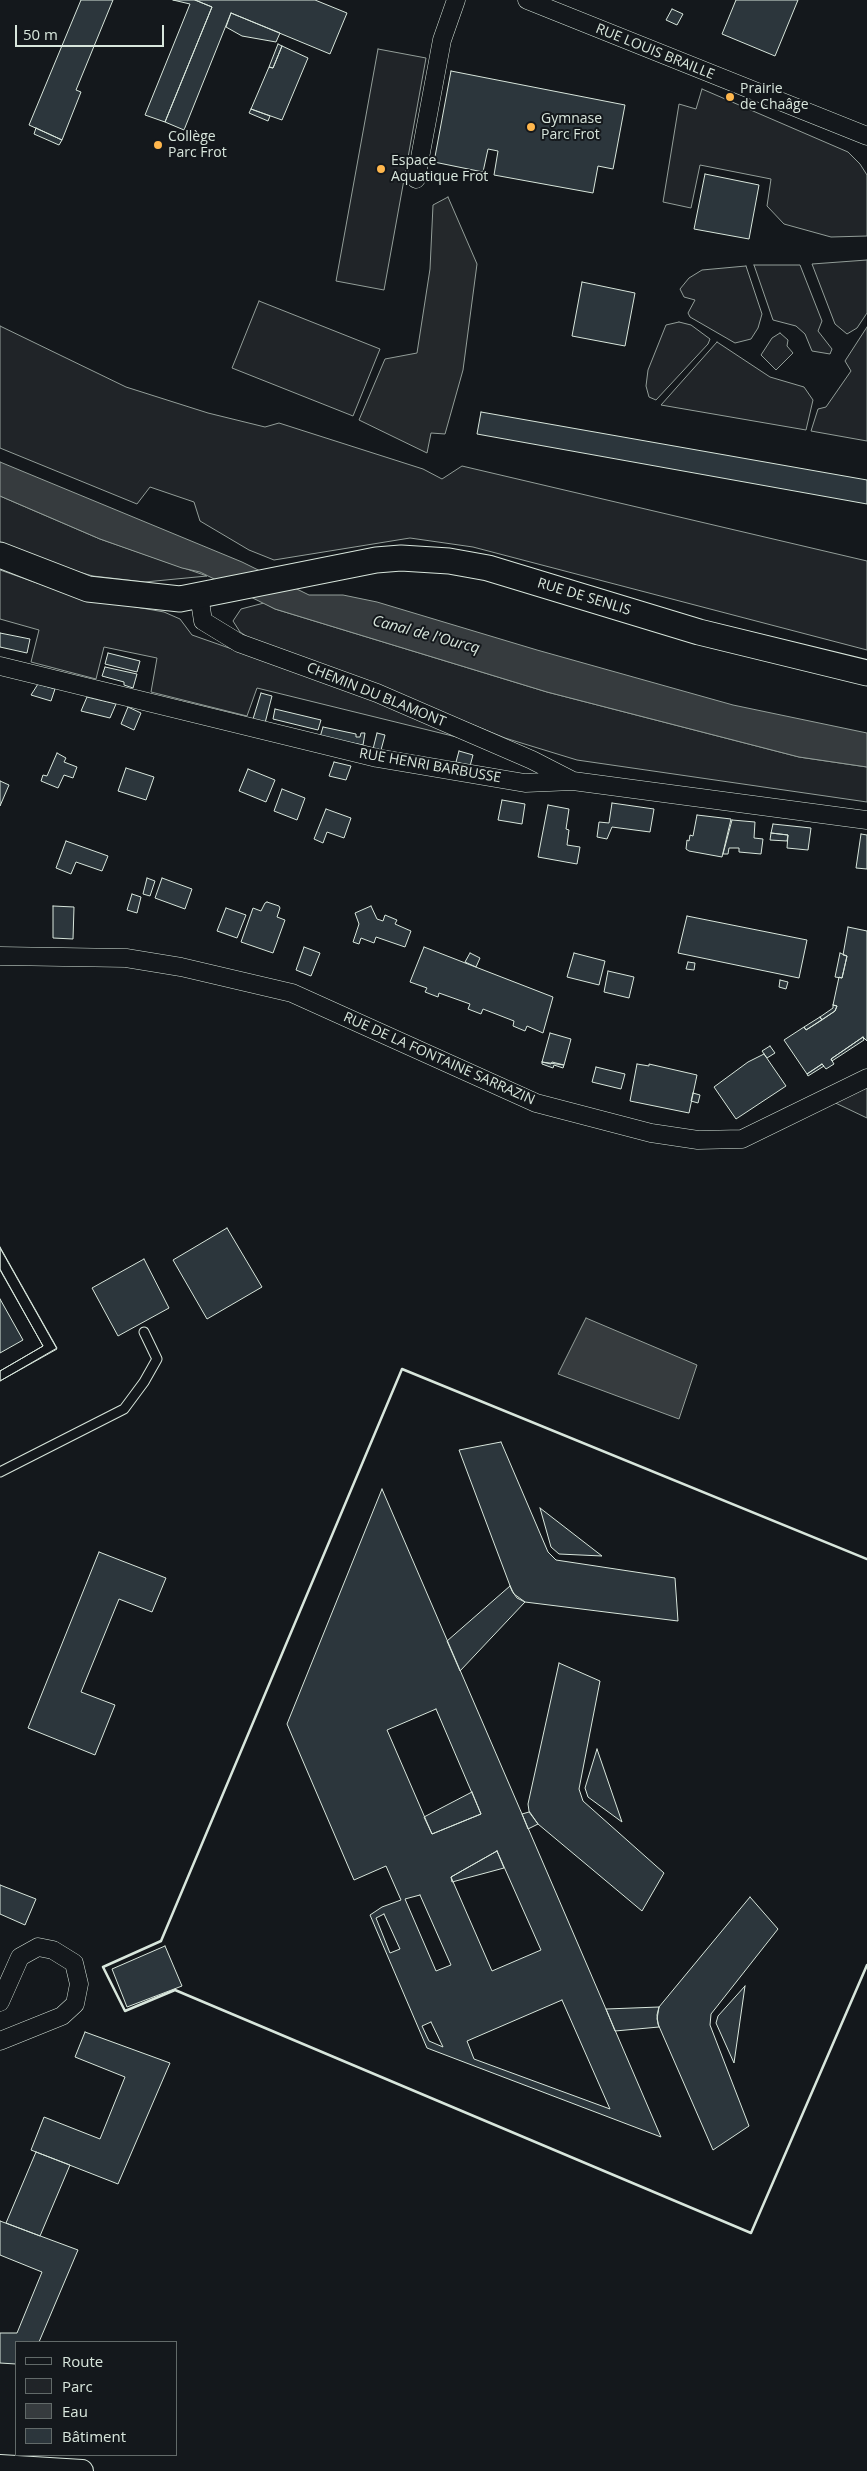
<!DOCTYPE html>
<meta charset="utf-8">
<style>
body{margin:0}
#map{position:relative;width:867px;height:2471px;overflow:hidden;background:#14181c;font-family:"Open Sans",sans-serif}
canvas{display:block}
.legend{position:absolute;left:15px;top:2341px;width:162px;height:115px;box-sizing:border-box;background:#14181c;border:1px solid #626a69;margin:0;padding:6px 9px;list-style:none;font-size:15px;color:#d8e6dc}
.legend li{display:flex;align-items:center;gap:10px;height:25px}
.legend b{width:25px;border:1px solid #626a69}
.scale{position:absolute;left:15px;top:25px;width:149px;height:22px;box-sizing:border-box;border:2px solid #d8e6dc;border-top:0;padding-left:6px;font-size:15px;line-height:18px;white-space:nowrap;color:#d8e6dc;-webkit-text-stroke:4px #14181c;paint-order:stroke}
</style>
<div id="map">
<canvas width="867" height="2471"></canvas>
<ul class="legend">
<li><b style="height:6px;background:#14181c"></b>Route</li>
<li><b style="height:14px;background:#202428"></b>Parc</li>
<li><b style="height:14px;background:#363b3e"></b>Eau</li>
<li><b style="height:14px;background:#2c363c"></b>Bâtiment</li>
</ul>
<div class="scale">50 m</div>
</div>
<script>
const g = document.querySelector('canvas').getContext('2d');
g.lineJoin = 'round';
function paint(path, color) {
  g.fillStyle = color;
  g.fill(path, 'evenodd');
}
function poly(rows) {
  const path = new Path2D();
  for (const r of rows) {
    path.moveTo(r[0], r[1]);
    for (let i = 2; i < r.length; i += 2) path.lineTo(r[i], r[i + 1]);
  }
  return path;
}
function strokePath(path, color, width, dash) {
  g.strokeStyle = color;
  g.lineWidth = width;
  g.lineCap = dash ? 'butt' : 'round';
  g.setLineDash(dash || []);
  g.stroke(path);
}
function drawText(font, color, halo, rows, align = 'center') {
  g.font = font + ' "Open Sans",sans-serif';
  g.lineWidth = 4;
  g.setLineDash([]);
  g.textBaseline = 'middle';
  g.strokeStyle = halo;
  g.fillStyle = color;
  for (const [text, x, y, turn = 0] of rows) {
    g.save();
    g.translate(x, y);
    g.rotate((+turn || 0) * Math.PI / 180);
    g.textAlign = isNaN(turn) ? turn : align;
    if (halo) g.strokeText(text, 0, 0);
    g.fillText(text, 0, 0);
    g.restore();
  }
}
const green = poly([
 [378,49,426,58,384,290,336,281,378,49],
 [702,89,848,152,860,164,867,175,867,236,831,237,784,224,767,206,771,179,700,165,691,208,663,202,679,104,696,109,702,89],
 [867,260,867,313,857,328,847,334,835,324,812,264,867,260],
 [754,265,800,265,822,321,818,331,832,349,830,354,812,351,805,334,796,326,773,320,754,265],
 [746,266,762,314,758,328,751,339,735,343,690,317,688,313,695,300,684,297,680,289,689,278,702,270,746,266],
 [259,301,380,349,353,416,232,368,259,301],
 [679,322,691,325,710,339,708,344,656,400,649,397,646,386,648,370,666,325,679,322],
 [0,326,126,387,208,413,265,427,279,423,423,469,442,479,462,466,867,561,867,650,473,547,410,538,274,560,249,550,200,521,194,502,150,487,137,504,0,448,0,326],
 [867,327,867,441,811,431,818,409,826,407,851,371,845,361,867,327],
 [780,333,788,340,787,346,793,353,776,370,761,355,772,338,780,333],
 [717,342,770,377,804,387,813,400,806,430,661,405,717,342],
 [0,496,100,539,207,576,145,582,93,576,51,564,0,543,0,496],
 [0,570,74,596,164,612,180,619,192,635,366,696,481,743,257,688,247,716,151,692,157,658,104,647,96,679,31,662,39,630,0,619,0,570],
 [264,603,275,609,547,692,799,757,867,767,867,802,577,760,505,738,361,679,252,640,240,632,233,621,241,609,264,603],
 [867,1078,867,1118,825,1098,867,1078]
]);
paint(green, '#202428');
strokePath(green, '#939e99', 1);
const parking = poly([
 [448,197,477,264,463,370,445,434,431,433,427,453,359,420,385,359,417,353,430,269,433,205,448,197]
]);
paint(parking, '#24282b');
strokePath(parking, '#939e99', 1);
const water = poly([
 [0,462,242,562,309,595,343,595,377,602,537,650,733,705,867,733,867,767,799,757,547,692,275,609,200,572,182,568,100,539,0,496,0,462],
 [586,1318,697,1365,679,1419,558,1374,586,1318]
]);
paint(water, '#363b3e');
strokePath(water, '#939e99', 1);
const building = poly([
 [81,0,113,0,76,90,81,92,62,140,29,125,81,0],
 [173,0,195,0,212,7,165,122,145,115,190,4,173,0],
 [195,0,315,0,347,13,330,54,231,13,184,130,165,122,212,7,195,0],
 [736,0,798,0,775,56,722,34,736,0],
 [672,9,683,14,677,25,666,20,672,9],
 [231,13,280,33,276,42,242,36,226,27,231,13],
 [278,44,282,46,273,68,269,67,278,44],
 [282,46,308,58,282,120,251,109,269,67,273,68,282,46],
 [451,71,625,105,613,169,598,166,593,193,494,175,498,151,488,149,483,172,434,162,451,71],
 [251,109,270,116,268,121,249,113,251,109],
 [36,128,62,140,59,145,34,134,36,128],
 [705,174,759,185,749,239,694,229,705,174],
 [582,282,635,293,625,346,572,336,582,282],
 [481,412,867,480,867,504,477,434,481,412],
 [0,633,30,639,27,653,0,647,0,633],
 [108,653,140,661,137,672,105,664,108,653],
 [105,667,137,674,133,688,124,685,124,682,102,676,105,667],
 [38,684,55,689,51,701,31,695,38,684],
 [261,693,272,696,265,723,253,719,261,693],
 [87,697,116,704,110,718,81,711,87,697],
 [128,707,141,713,134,730,121,724,128,707],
 [275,709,321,720,318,730,273,719,275,709],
 [323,727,356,734,356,737,360,737,361,733,365,733,363,745,320,737,323,727],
 [377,733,385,735,381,750,373,749,377,733],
 [459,751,473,755,470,766,456,762,459,751],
 [57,753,66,758,64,762,77,767,73,778,64,775,58,788,41,781,43,775,47,776,57,753],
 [334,762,351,766,346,780,329,776,334,762],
 [126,768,154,777,146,800,118,791,126,768],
 [248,769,275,780,266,802,239,791,248,769],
 [0,781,9,785,0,806,0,781],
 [282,789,305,798,297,820,274,811,282,789],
 [502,800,525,804,522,824,498,820,502,800],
 [612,803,654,809,650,832,612,827,607,839,597,837,599,822,609,823,612,803],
 [548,805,569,809,566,829,569,830,567,845,580,847,577,864,538,857,548,805],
 [326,809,351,818,344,838,327,832,323,843,314,839,326,809],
 [697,815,731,819,722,857,689,851,686,849,687,840,689,841,690,835,693,836,697,815],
 [732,820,755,822,754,838,763,839,761,854,739,852,739,848,729,848,728,854,723,854,732,820],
 [773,824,811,828,808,850,787,848,788,835,771,833,773,824],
 [771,833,788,835,787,841,770,840,771,833],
 [861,834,867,835,867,869,856,868,861,834],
 [66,841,108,856,102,871,76,862,71,874,56,868,66,841],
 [147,878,155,881,150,896,143,894,147,878],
 [162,878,192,889,185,909,155,898,162,878],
 [132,894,141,897,137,913,127,910,132,894],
 [267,902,279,906,280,908,277,917,285,920,273,953,241,942,253,908,261,911,265,903,267,902],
 [53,906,74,907,73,939,53,938,53,906],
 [371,906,377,919,383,921,385,915,397,920,395,924,411,931,405,947,376,937,374,943,361,938,359,944,353,942,359,924,355,913,371,906],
 [226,908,246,915,237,938,217,931,226,908],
 [687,916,807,940,799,978,678,953,687,916],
 [848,927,867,931,867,1041,863,1037,831,1059,834,1064,826,1069,822,1064,807,1074,784,1040,804,1027,806,1030,835,1011,837,1006,833,1005,839,977,842,978,847,956,843,955,848,927],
 [304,947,320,953,311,976,296,970,304,947],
 [424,947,553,997,543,1033,527,1026,525,1031,513,1026,514,1021,483,1009,481,1014,468,1009,470,1004,439,993,438,997,425,992,427,988,410,982,424,947],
 [470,953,480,958,476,967,465,962,470,953],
 [574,953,605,961,599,985,567,977,574,953],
 [840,953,847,956,842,978,835,977,840,953],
 [688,962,695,963,694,970,686,969,688,962],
 [608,971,634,977,629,998,604,992,608,971],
 [780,980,788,982,786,989,779,987,780,980],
 [833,1005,837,1006,835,1011,822,1020,820,1017,833,1008,833,1005],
 [820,1017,822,1020,806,1030,804,1027,820,1017],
 [550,1033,571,1039,564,1065,542,1062,550,1033],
 [863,1037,864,1040,832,1061,831,1059,863,1037],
 [770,1046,775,1053,767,1058,762,1051,770,1046],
 [764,1054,786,1086,736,1119,714,1087,748,1062,764,1054],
 [542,1062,551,1064,552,1062,564,1065,563,1068,554,1065,553,1068,542,1064,542,1062],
 [637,1064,649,1066,649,1064,697,1075,689,1113,630,1101,637,1064],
 [822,1064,824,1066,808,1076,807,1074,822,1064],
 [596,1067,625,1074,621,1089,592,1082,596,1067],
 [693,1093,700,1095,698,1103,691,1101,693,1093],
 [227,1228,262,1287,207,1319,173,1260,227,1228],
 [0,1247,57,1348,0,1381,0,1371,43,1346,0,1269,0,1247],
 [0,1248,57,1349,0,1381,0,1371,43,1346,0,1270,0,1248],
 [144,1259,169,1308,118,1336,92,1288,144,1259],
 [0,1299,23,1340,0,1353,0,1299],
 [501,1442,548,1552,556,1560,675,1578,678,1621,525,1602,517,1598,512,1591,459,1450,501,1442],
 [382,1489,522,1814,661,2137,427,2048,370,1915,382,1907,401,1900,386,1866,354,1880,287,1724,382,1489],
 [436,1709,481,1814,432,1834,387,1730,436,1709],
 [497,1851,541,1950,492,1971,451,1877,497,1851],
 [420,1895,451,1965,436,1971,405,1899,420,1895],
 [384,1914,400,1949,390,1953,376,1918,384,1914],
 [562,2000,610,2109,474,2059,467,2041,562,2000],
 [431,2022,443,2047,429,2041,422,2026,431,2022],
 [540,1508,602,1556,559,1554,551,1547,540,1508],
 [99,1552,166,1578,152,1612,119,1599,81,1692,115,1705,95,1755,28,1728,99,1552],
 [510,1586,514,1594,525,1602,460,1671,447,1641,510,1586],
 [559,1663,600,1681,579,1789,583,1801,664,1873,642,1911,538,1824,529,1811,528,1804,559,1663],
 [597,1749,622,1822,588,1797,585,1788,597,1749],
 [472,1792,481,1814,432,1834,424,1817,472,1792],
 [529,1812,538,1824,528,1829,522,1814,529,1812],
 [497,1851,504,1868,452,1882,451,1877,497,1851],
 [0,1885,36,1899,25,1925,0,1914,0,1885],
 [750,1897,778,1929,711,2014,710,2025,749,2126,713,2150,658,2024,657,2015,659,2007,750,1897],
 [165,1946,182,1986,127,2007,112,1969,165,1946],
 [745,1986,734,2063,716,2023,718,2016,745,1986],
 [659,2007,657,2019,659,2027,615,2031,606,2009,659,2007],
 [85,2032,170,2063,118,2184,31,2150,44,2117,100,2139,125,2077,75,2057,85,2032],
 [36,2152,70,2165,40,2236,6,2223,36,2152],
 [0,2221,78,2250,39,2342,16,2342,16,2364,0,2363,0,2333,17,2333,42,2272,0,2255,0,2221]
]);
paint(building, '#2c363c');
strokePath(building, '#d8e6dc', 1);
const service = poly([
 [0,1472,124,1409,144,1382,157,1359,144,1332]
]);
const minor = poly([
 [527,0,867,136],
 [416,179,442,40,456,0],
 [199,595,203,621,239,643,377,693,532,760,573,781],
 [0,666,377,758,525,783,573,781,867,820],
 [0,956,126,958,181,967,292,993,536,1103,651,1133,698,1140,742,1139,867,1078],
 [0,2002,20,1957,38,1947,53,1950,74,1963,79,1984,75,2004,62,2016,0,2041]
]);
const tertiary = poly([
 [0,2466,82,2471]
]);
const secondary = poly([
 [0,555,88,589,180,599,376,560,401,558,449,561,488,568,699,632,867,673]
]);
strokePath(service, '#d8e6dc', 11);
strokePath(minor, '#d8e6dc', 19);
strokePath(tertiary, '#d8e6dc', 24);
strokePath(secondary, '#d8e6dc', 27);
strokePath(service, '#14181c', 9);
strokePath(minor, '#14181c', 18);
strokePath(tertiary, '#14181c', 22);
strokePath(secondary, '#14181c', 25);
strokePath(poly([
 [867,1559,402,1369,161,1941,103,1967,125,2011,175,1990,751,2233,867,1965]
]), '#d8e6dc', 2.5);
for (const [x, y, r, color] of [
 [730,97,5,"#ffb74d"],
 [531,127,5,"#ffb74d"],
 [158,145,5,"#ffb74d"],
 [381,169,5,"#ffb74d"]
]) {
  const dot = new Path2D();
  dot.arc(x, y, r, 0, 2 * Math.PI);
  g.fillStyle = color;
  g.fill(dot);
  strokePath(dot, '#14181c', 2);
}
drawText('14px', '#d8e6dc', '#14181c', [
 ["RUE LOUIS BRAILLE",655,52,22],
 ["RUE DE SENLIS",584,597,17],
 ["CHEMIN DU BLAMONT",376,695,22],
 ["RUE HENRI BARBUSSE",430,766,10],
 ["RUE DE LA FONTAINE SARRAZIN",439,1059,24]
]);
drawText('14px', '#d8e6dc', '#14181c', [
 ["Prairie",740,89],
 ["de Chaâge",740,105],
 ["Gymnase",541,119],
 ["Parc Frot",541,135],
 ["Collège",168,137],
 ["Parc Frot",168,153],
 ["Espace",391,161],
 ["Aquatique Frot",391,177]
], 'left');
drawText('italic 15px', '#d8e6dc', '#14181c', [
 ["Canal de l'Ourcq",426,635,15]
]);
</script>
